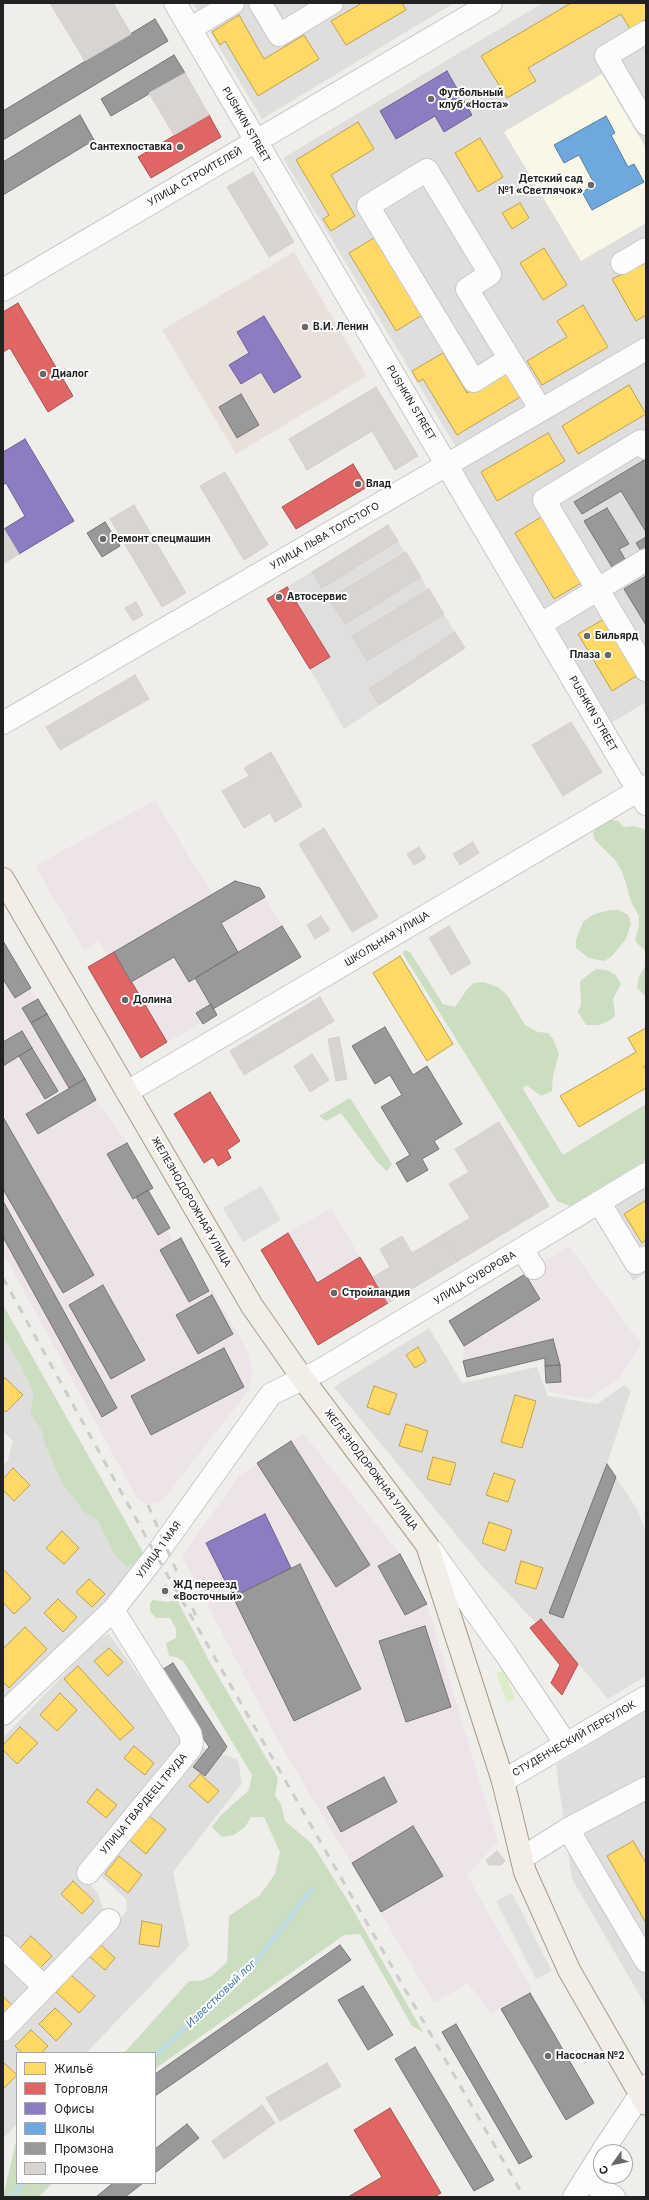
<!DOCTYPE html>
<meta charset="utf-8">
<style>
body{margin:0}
#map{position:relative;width:649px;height:2200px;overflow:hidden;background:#f0eeeb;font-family:Inter,sans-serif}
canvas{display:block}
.frame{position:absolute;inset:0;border:4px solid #222;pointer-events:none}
.legend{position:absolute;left:16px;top:2052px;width:140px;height:132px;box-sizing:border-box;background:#fff;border:1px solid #a7a7a7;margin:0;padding:5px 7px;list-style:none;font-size:12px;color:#222}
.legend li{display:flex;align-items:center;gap:8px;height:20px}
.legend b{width:20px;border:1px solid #a7a7a7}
.north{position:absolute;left:593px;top:2144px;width:40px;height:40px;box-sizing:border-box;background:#fff;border:1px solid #a7a7a7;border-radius:50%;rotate:237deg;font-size:11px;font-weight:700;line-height:16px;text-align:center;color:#222}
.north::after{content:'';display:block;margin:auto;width:14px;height:18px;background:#6a6968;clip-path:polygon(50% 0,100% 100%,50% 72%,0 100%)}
</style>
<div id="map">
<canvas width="649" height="2200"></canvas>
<div class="frame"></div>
<ul class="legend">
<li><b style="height:11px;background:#ffd966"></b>Жильё</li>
<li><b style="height:11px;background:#e06666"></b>Торговля</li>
<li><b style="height:11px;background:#8e7cc3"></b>Офисы</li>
<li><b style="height:11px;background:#6fa8dc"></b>Школы</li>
<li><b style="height:11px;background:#999"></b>Промзона</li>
<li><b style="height:11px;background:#d7d4d2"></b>Прочее</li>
</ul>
<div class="north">С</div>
</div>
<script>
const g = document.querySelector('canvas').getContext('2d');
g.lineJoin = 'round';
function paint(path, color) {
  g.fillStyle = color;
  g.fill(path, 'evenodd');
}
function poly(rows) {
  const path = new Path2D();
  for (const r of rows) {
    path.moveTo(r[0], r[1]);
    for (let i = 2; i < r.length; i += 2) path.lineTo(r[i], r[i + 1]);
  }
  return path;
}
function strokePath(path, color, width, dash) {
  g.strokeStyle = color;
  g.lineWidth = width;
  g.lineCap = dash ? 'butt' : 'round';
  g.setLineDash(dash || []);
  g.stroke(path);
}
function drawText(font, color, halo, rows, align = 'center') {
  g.font = font + ' Inter,sans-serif';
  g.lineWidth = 4;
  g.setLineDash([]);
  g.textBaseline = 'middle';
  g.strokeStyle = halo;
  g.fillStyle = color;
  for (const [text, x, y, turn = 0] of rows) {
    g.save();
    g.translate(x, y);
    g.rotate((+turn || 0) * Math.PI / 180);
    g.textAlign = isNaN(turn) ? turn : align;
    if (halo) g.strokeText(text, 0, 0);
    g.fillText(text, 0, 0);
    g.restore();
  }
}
paint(poly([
 [193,3,454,3,262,119],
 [543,3,646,3,646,336,456,447,283,158],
 [646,360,646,702,611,723,462,468],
 [646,1184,646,1273,633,1281,594,1216],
 [3,1316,140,1555,108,1600,3,1702,3,1465,8,1460,13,1441,3,1431],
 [429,1328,462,1383,537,1367,548,1396,597,1404,624,1385,631,1390,607,1464,549,1613,536,1623,481,1565,334,1387],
 [109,1634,185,1741,81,1872,98,1894,105,1913,3,2017,3,1738,96,1641],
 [646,1711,646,2006,572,1879,556,1765],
 [202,1747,238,1760,242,1783,173,1872,189,1946,86,2053,17,2053,17,2124,3,2139,3,2039,127,1911,126,1899,99,1874]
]), '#dfdedc');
paint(poly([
 [155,800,212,894,235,881,260,888,282,926,195,978,217,1015,167,1042,114,952,108,956,99,941,84,950,35,866],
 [3,941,96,1100,127,1143,153,1188,148,1191,170,1228,167,1230,174,1242,181,1238,209,1291,212,1289,248,1352,253,1372,249,1390,163,1500,148,1505,138,1500,3,1253],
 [331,1208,360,1257,317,1283,288,1233],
 [569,1246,641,1344,619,1379,588,1399,549,1392,544,1358,467,1377,463,1361,464,1346,449,1321],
 [303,1433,400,1554,427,1604,498,1842,467,1875,532,1990,491,2014,468,1983,434,2003,277,1739,182,1556,239,1476]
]), '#ede4e9');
paint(poly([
 [602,74,646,148,646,223,581,261,504,132]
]), '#f8f7e8');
paint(poly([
 [294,252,367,376,236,454,162,330]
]), '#eae0db');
paint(poly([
 [504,1670,515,1699,507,1702,496,1673]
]), '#ddeccb');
paint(poly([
 [613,820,618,821,624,827,634,826,646,830,646,952,635,941,639,925,639,916,632,904,623,874,616,861,595,840,593,834,600,821],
 [611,910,619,910,628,915,631,923,626,939,611,957,604,961,589,958,576,948,576,940,583,922,594,914],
 [404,950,410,952,443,1004,455,1007,468,988,474,983,483,982,498,987,507,995,525,1025,538,1032,548,1033,553,1039,559,1054,553,1076,552,1091,541,1096,526,1085,523,1089,563,1155,646,1104,646,1160,570,1206,557,1201,403,954],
 [646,964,646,995,644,995,637,988,639,977],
 [596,969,606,970,616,975,621,984,613,999,615,1015,612,1019,600,1025,586,1025,578,1012,581,1004,580,981],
 [350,1098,392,1164,387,1171,378,1163,341,1113,326,1121,319,1116],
 [3,1305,144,1554,127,1568,114,1553,97,1519,86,1514,63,1484,46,1447,41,1429,30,1413,34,1393,21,1366,3,1337],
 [153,1600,167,1602,177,1600,212,1666,278,1778,275,1795,281,1804,285,1821,312,1844,348,1901,423,2032,412,2026,360,1934,344,1935,155,2069,155,2053,124,2053,189,1981,201,1981,213,1975,227,1962,229,1916,260,1895,275,1874,280,1852,264,1817,251,1817,245,1827,234,1835,222,1837,212,1827,220,1816,249,1790,252,1775,184,1662,176,1657,169,1656,166,1643,176,1638,176,1629,170,1618,156,1618,150,1611,150,1603],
 [17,2137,17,2183,52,2183,39,2197,3,2197]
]), '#cbdec1');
paint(poly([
 [388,525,465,648,344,729,310,669,330,657,287,587],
 [261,1186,281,1220,243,1242,223,1208],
 [607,1464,637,1509,646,1532,646,1676,608,1699,541,1619,549,1613],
 [512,1893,552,1971,536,1979,496,1901]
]), '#e0dfde');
const homes = poly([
 [362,3,402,3,406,10,346,45,331,21,362,3],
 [571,3,646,3,646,19,630,29,621,14,528,68,536,81,507,98,481,56,571,3],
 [239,15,264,59,304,35,319,59,258,96,225,41,220,45,212,32,239,15],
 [358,122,374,149,331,175,355,216,331,231,323,219,329,215,296,160,358,122],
 [480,138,503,177,478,192,455,153,480,138],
 [520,203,529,218,512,229,502,213,520,203],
 [377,236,424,314,396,331,349,253,377,236],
 [544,248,567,285,543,300,520,263,544,248],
 [646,263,646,315,636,321,612,279,646,263],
 [583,305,608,347,542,385,527,361,567,337,557,321,583,305],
 [443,353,467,393,507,370,522,396,457,435,423,379,418,382,412,371,443,353],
 [629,385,646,414,578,454,562,426,629,385],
 [548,433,565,461,497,501,481,472,548,433],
 [543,516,583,582,554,599,515,533,543,516],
 [604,619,638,675,612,691,578,634,604,619],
 [400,956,453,1044,427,1061,373,973,400,956],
 [646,1028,646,1065,644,1066,646,1070,646,1088,579,1127,560,1096,636,1052,628,1038,646,1028],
 [646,1200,646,1240,642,1243,624,1214,646,1200],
 [418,1347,426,1361,415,1368,406,1355,418,1347],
 [5,1378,23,1395,6,1412,3,1409,3,1380,5,1378],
 [374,1386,397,1394,389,1415,367,1407,374,1386],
 [515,1395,536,1401,522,1448,501,1442,515,1395],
 [406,1424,428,1431,422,1452,399,1446,406,1424],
 [433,1457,456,1463,450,1485,427,1479,433,1457],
 [13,1468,30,1485,14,1501,3,1490,3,1479,13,1468],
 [494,1473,515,1480,508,1502,486,1495,494,1473],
 [489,1522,512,1530,505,1551,482,1543,489,1522],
 [62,1531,79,1548,64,1564,46,1548,62,1531],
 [521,1561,543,1568,536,1589,515,1583,521,1561],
 [3,1569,31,1598,14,1614,3,1602,3,1569],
 [89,1579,105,1594,92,1607,76,1592,89,1579],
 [58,1599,77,1617,63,1632,44,1613,58,1599],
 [25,1627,47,1649,9,1688,3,1682,3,1649,25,1627],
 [109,1648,123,1662,108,1676,94,1661,109,1648],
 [78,1666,134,1728,120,1740,64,1679,78,1666],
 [60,1693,77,1710,57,1731,40,1715,60,1693],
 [20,1727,38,1743,17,1764,3,1750,3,1745,20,1727],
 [134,1746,154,1763,145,1775,124,1758,134,1746],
 [200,1774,219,1791,208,1803,189,1786,200,1774],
 [97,1789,117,1805,106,1818,87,1802,97,1789],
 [145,1813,166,1829,146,1854,126,1837,145,1813],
 [633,1841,646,1863,646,1923,607,1856,633,1841],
 [119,1856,142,1875,128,1893,105,1874,119,1856],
 [73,1881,94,1901,82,1914,61,1894,73,1881],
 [142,1921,162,1925,159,1947,139,1944,142,1921],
 [31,1936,52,1956,40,1968,20,1948,31,1936],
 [100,1944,115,1958,105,1970,89,1956,100,1944],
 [71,1975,95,1996,79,2013,56,1992,71,1975],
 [3,1996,12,2005,3,2014,3,1996],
 [55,2008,72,2024,56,2041,39,2024,55,2008],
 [31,2030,48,2046,41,2053,22,2053,15,2046,31,2030],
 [3,2062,17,2075,3,2089,3,2062]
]);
paint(homes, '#ffd966');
strokePath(homes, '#bda252', 1);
const shops = poly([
 [209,115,221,137,151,178,138,157,209,115],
 [18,303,73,396,48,412,10,348,3,352,3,312,18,303],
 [353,464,367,487,296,529,282,507,353,464],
 [287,587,330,657,310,669,267,599,287,587],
 [114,952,167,1042,141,1058,88,967,114,952],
 [210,1092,240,1141,227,1150,231,1158,218,1166,213,1157,204,1163,174,1114,210,1092],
 [288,1233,317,1283,360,1257,388,1303,318,1345,261,1250,288,1233],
 [541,1619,578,1664,562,1695,551,1683,560,1665,530,1628,541,1619],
 [390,2108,441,2193,434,2197,348,2197,382,2177,354,2130,390,2108]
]);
paint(shops, '#e06666');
strokePath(shops, '#a75252', 1);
const offices = poly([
 [447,71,472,115,444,132,435,116,396,139,380,111,447,71],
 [264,316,301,377,274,393,261,372,241,384,229,365,249,353,237,332,264,316],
 [25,439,74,521,19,554,4,529,25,516,6,483,3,485,3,452,25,439],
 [265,1514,291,1568,233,1597,206,1543,265,1514]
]);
paint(offices, '#8e7cc3');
strokePath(offices, '#6e6193', 1);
const schools = poly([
 [606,116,615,133,611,135,628,167,634,164,644,182,592,210,582,192,595,185,579,155,564,163,554,145,606,116]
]);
paint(schools, '#6fa8dc');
strokePath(schools, '#5880a4', 1);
const industry = poly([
 [155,19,168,41,3,140,3,111,155,19],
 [174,55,185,73,111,116,101,99,174,55],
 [80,115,94,140,3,195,3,162,80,115],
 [241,394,259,425,237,438,219,407,241,394],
 [646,459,646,532,621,491,582,514,574,502,646,459],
 [607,508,629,544,619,549,628,564,615,572,584,521,607,508],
 [105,522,120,546,102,557,87,533,105,522],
 [646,537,646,553,643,554,636,543,646,537],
 [646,576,646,625,624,589,646,576],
 [235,881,260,888,265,897,221,923,238,952,189,982,174,957,131,982,114,952,235,881],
 [282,926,301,957,213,1009,195,978,282,926],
 [3,941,31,988,15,998,3,979,3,941],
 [38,999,47,1014,31,1023,22,1008,38,999],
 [211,1004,217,1015,203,1024,196,1013,211,1004],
 [47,1014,85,1079,69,1088,31,1023,47,1014],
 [385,1027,413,1075,427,1066,462,1124,434,1141,439,1149,422,1159,428,1170,407,1182,396,1163,410,1155,381,1107,402,1095,390,1075,375,1084,352,1046,385,1027],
 [22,1031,32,1048,3,1066,3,1042,22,1031],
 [32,1048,58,1091,45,1099,19,1056,32,1048],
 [85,1079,96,1100,38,1134,26,1114,85,1079],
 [3,1117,94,1275,63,1293,3,1189,3,1117],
 [127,1143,153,1188,133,1199,107,1154,127,1143],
 [148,1190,170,1228,158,1235,136,1197,148,1190],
 [3,1201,117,1408,102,1417,3,1237,3,1201],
 [181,1238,209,1291,189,1302,160,1250,181,1238],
 [525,1274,540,1299,464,1346,449,1321,525,1274],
 [103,1285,145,1360,111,1379,69,1305,103,1285],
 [212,1295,233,1334,198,1354,176,1315,212,1295],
 [553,1339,560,1365,545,1366,545,1358,467,1377,463,1361,553,1339],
 [224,1348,244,1387,151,1435,131,1396,224,1348],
 [560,1365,561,1382,546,1383,545,1366,560,1365],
 [291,1441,370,1565,336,1587,257,1463,291,1441],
 [607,1464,616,1477,563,1618,549,1613,607,1464],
 [400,1554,427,1604,405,1615,378,1566,400,1554],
 [300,1564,361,1689,294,1721,233,1597,300,1564],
 [425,1626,451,1707,406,1722,379,1641,425,1626],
 [173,1663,227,1747,205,1776,193,1767,209,1747,160,1671,173,1663],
 [384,1777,397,1802,341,1832,327,1807,384,1777],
 [413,1826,443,1876,381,1912,352,1863,413,1826],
 [340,1945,351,1960,155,2096,155,2074,340,1945],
 [363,1986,393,2035,368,2050,338,2000,363,1986],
 [530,1993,594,2103,566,2120,501,2009,530,1993],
 [456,2024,532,2157,519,2164,442,2032,456,2024],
 [415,2047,494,2180,474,2191,395,2059,415,2047],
 [187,2124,199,2138,155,2173,155,2149,187,2124],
 [113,2183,143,2183,125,2197,96,2197,113,2183]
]);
paint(industry, '#999');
strokePath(industry, '#757575', 1);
strokePath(poly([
 [155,2056,252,1966,312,1889],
 [11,2197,23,2183]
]), '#bfdbe3', 4.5);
const building = poly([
 [50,3,113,3,131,34,85,61,50,3],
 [185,73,209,115,174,135,149,93,185,73],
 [253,172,294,242,269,257,227,187,253,172],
 [376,387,418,456,395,470,372,431,307,470,289,439,376,387],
 [225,472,268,545,244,560,200,486,225,472],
 [134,505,186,593,162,607,110,519,134,505],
 [388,525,398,541,322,588,312,572,388,525],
 [4,529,19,554,3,564,3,530,4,529],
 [406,552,421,577,345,624,329,599,406,552],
 [429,589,444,614,367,661,352,636,429,589],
 [136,602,143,615,133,621,125,608,136,602],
 [455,632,465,648,379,705,369,689,455,632],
 [135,675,149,699,60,750,46,727,135,675],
 [571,722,602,772,563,796,532,745,571,722],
 [271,752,302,806,275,822,270,813,244,828,222,791,249,776,244,768,271,752],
 [324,828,378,917,352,932,299,844,324,828],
 [473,842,479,853,460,865,453,854,473,842],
 [419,847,426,858,414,865,407,854,419,847],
 [321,916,330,930,315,939,307,925,321,916],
 [449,926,471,963,451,975,429,938,449,926],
 [320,997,334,1021,244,1075,230,1051,320,997],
 [339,1037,347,1079,336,1081,328,1039,339,1037],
 [312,1054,329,1080,310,1092,294,1066,312,1054],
 [499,1122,549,1206,458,1261,442,1235,470,1218,449,1184,469,1172,455,1149,499,1122],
 [442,1235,458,1261,388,1303,373,1277,390,1267,380,1249,402,1236,412,1253,442,1235],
 [166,1585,170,1593,165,1596,160,1589,166,1585],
 [497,1851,505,1861,501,1865,489,1865,486,1860,497,1851],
 [327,2063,341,2086,280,2121,266,2098,327,2063],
 [262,2105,275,2123,224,2159,212,2141,262,2105]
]);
paint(building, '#d7d4d2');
strokePath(building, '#d3d0cc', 1);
const minor = poly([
 [175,3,646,804],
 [260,3,279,35,332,3],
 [190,29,233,3],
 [646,32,606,56,646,124],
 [622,263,646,249],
 [3,290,491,3],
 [509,359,474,381,368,206,427,170,490,274,467,289,541,410],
 [646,448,641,441,544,500,646,670],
 [541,624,646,560],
 [3,723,646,349],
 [127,1092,646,786],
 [599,1202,636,1263,646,1257],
 [522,1249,534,1268],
 [431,1550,505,1653,566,1744],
 [3,1714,113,1610,156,1555,271,1394,321,1370,646,1174],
 [503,1781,646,1697],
 [568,1829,646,1961],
 [522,1858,568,1829,646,1788],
 [88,1873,190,1749,192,1742,190,1733,113,1610],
 [3,1947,44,1987],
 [3,2030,109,1920],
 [602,2152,646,2086],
 [585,2179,614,2197],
 [574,2197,601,2154]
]);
const major = poly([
 [3,879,252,1306,303,1379,427,1545,503,1781,525,1872,569,1970,646,2104]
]);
strokePath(minor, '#c9c8c7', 24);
strokePath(major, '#a79c86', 24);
strokePath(minor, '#fdfcfc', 22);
strokePath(major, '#f3ede7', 22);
strokePath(poly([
 [3,1278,156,1555,524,2197],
 [148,1505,196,1616]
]), '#ccc', 3, [8, 8]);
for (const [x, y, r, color] of [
 [431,99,4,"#6a6968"],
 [180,147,4,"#6a6968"],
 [591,185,4,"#6a6968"],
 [305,327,4,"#6a6968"],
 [43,374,4,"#6a6968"],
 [358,484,4,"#6a6968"],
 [103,539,4,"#6a6968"],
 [279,597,4,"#6a6968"],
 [587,636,4,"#6a6968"],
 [608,655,4,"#6a6968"],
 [125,1000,4,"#6a6968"],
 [334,1293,4,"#6a6968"],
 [165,1591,4,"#6a6968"],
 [548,2056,4,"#6a6968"]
]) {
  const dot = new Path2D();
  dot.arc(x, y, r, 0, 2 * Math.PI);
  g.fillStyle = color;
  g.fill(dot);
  strokePath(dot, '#fff', 1.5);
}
drawText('bold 10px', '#222', '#fff', [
 ["Футбольный",439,93],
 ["клуб «Носта»",439,105],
 ["Сантехпоставка",172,147,"right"],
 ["Детский сад",583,179,"right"],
 ["№1 «Светлячок»",583,191,"right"],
 ["В.И. Ленин",313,327],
 ["Диалог",51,374],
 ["Влад",366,484],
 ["Ремонт спецмашин",111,539],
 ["Автосервис",287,597],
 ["Бильярд",595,636],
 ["Плаза",600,655,"right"],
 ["Долина",133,1000],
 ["Стройландия",342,1293],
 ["ЖД переезд",173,1585],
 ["«Восточный»",173,1597],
 ["Насосная №2",556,2056]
], 'left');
drawText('10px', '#222', '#fff', [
 ["PUSHKIN STREET",246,125,60],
 ["УЛИЦА СТРОИТЕЛЕЙ",195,177,-30],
 ["PUSHKIN STREET",411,403,59],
 ["УЛИЦА ЛЬВА ТОЛСТОГО",325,536,-30],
 ["PUSHKIN STREET",593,714,60],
 ["ШКОЛЬНАЯ УЛИЦА",387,939,-31],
 ["ЖЕЛЕЗНОДОРОЖНАЯ УЛИЦА",191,1202,60],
 ["УЛИЦА СУВОРОВА",475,1278,-31],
 ["ЖЕЛЕЗНОДОРОЖНАЯ УЛИЦА",371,1470,53],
 ["УЛИЦА 1 МАЯ",159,1550,-54],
 ["СТУДЕНЧЕСКИЙ ПЕРЕУЛОК",574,1739,-30],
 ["УЛИЦА ГВАРДЕЕЦ ТРУДА",144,1804,-50]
]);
drawText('italic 11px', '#4a7aab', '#fff', [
 ["Известковый лог",221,1994,-44]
]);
</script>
